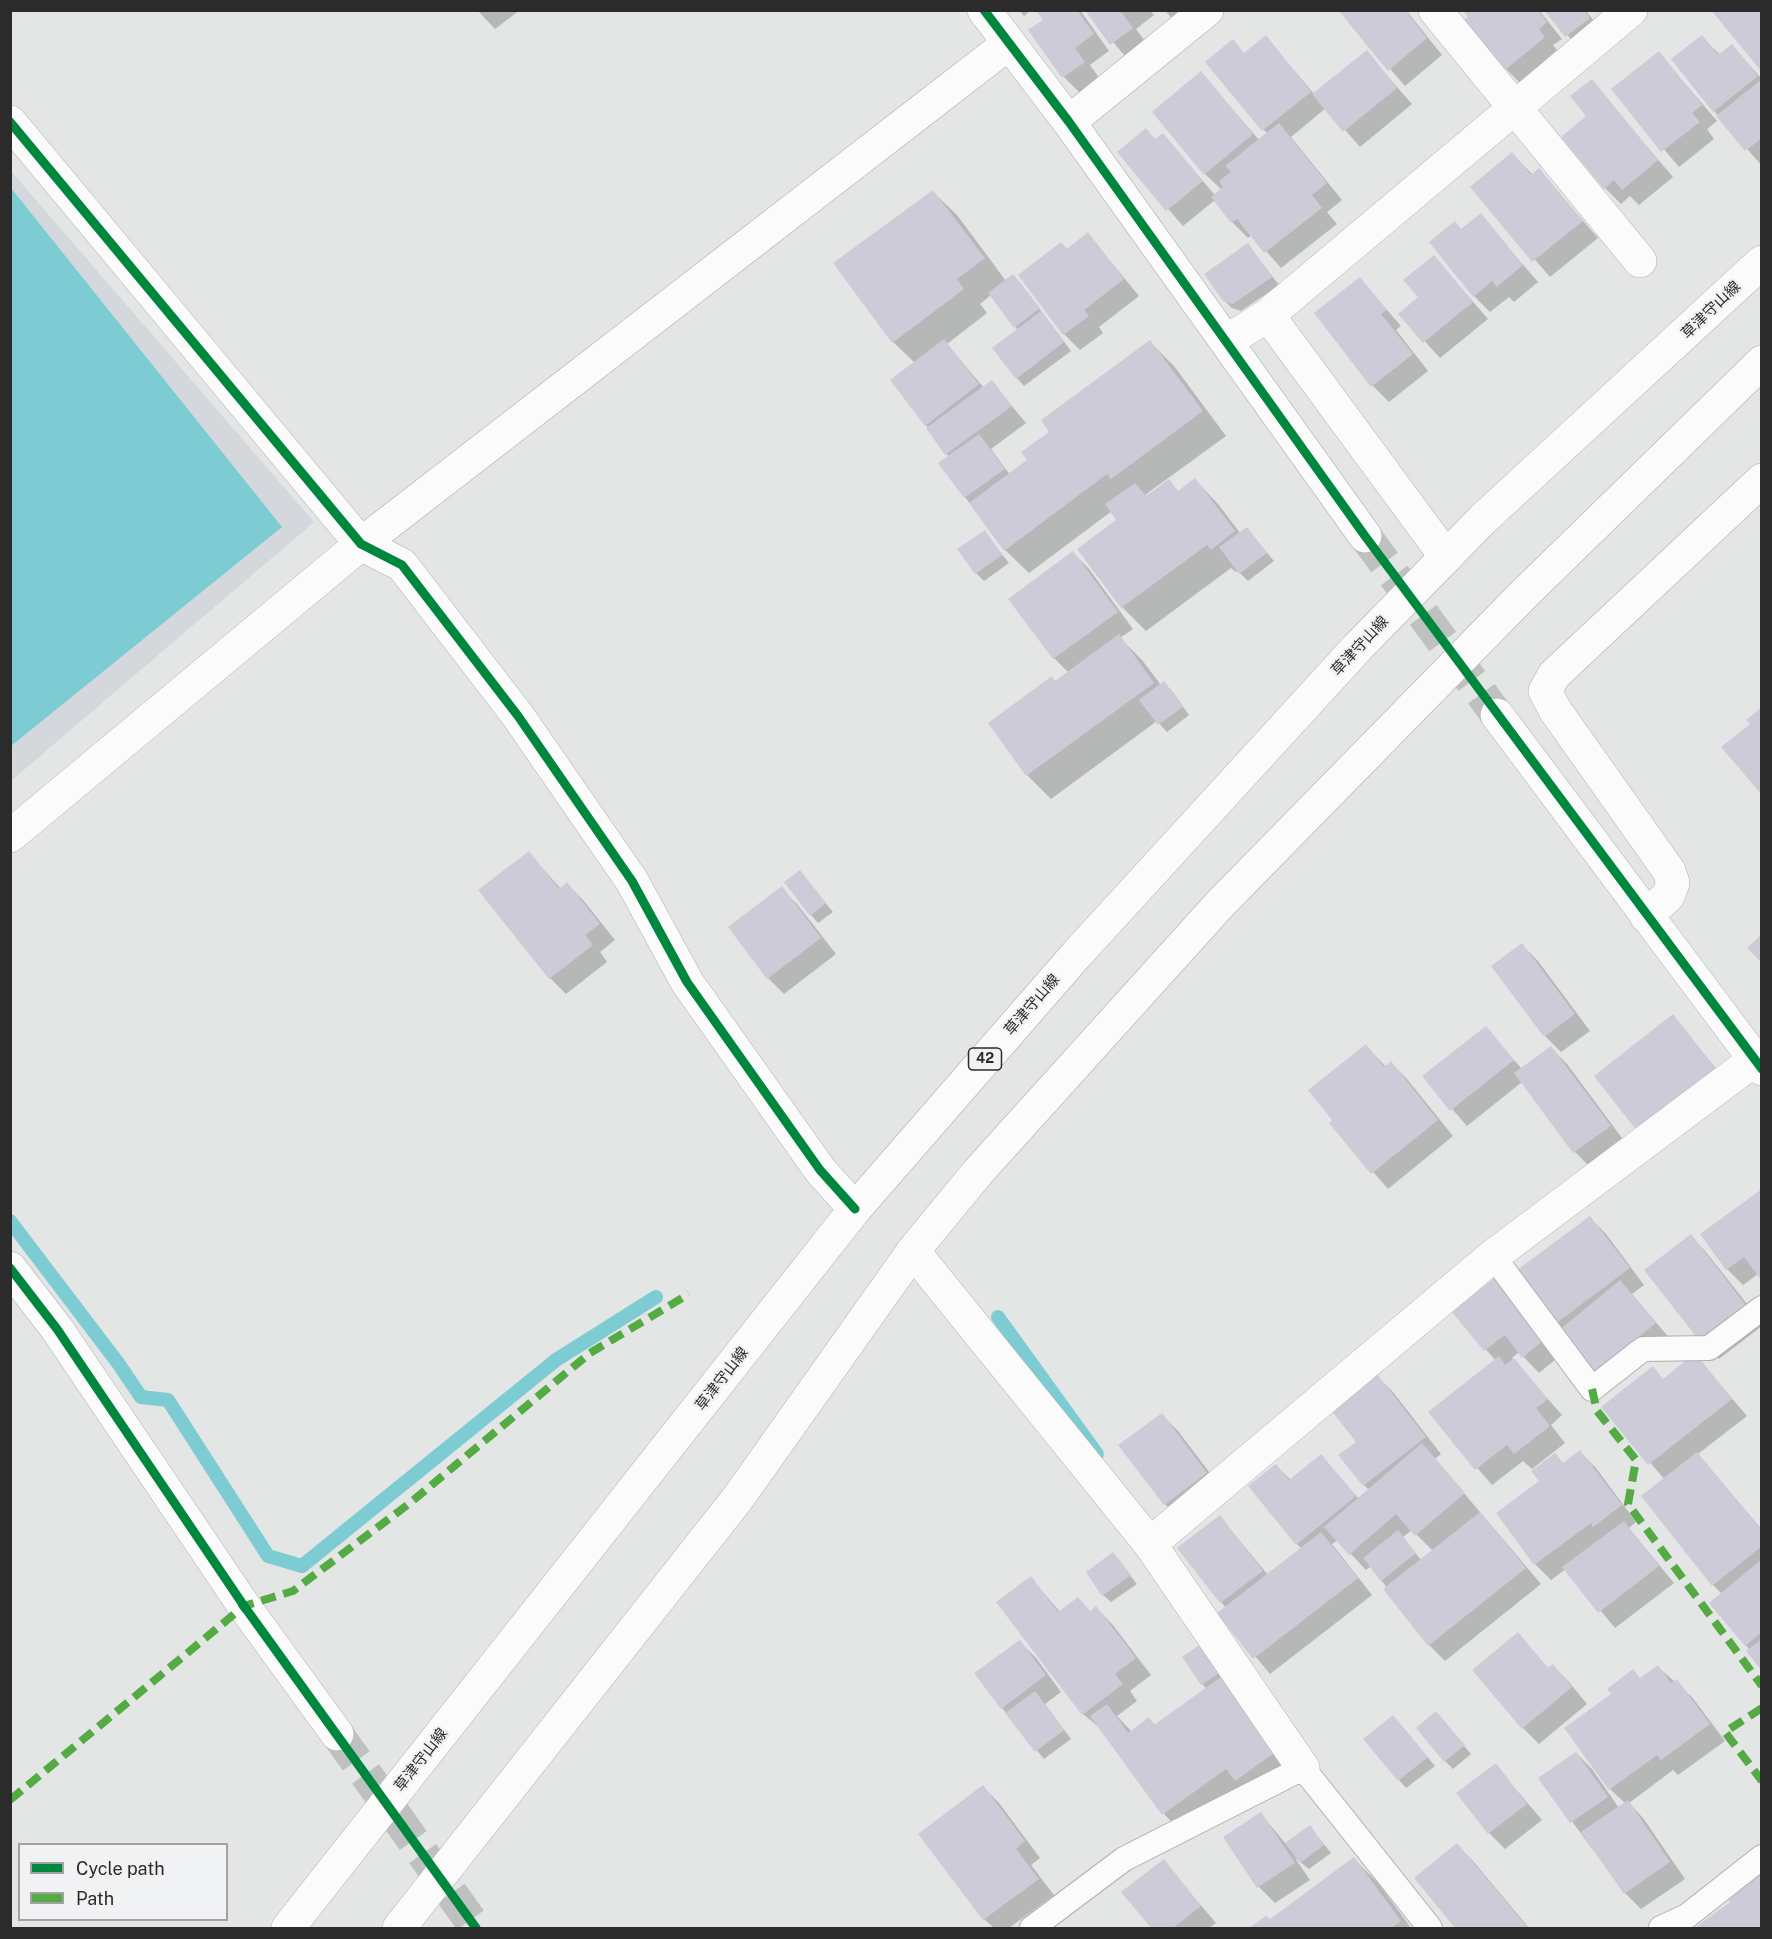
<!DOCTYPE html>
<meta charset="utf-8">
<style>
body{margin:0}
#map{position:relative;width:1772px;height:1939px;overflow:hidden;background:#e4e5e5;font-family:"Public Sans",sans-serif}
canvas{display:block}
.frame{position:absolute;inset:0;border:12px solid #2b2b2c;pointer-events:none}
.legend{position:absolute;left:18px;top:1843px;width:210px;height:78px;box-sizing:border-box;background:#f1f2f4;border:2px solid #a2a2a4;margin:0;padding:8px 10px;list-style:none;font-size:18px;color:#2b2b2c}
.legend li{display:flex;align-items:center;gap:12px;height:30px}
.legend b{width:30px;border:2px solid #a2a2a4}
</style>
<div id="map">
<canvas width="1772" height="1939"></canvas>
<div class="frame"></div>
<ul class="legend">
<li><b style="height:8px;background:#00873e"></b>Cycle path</li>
<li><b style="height:8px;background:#54ab44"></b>Path</li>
</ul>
</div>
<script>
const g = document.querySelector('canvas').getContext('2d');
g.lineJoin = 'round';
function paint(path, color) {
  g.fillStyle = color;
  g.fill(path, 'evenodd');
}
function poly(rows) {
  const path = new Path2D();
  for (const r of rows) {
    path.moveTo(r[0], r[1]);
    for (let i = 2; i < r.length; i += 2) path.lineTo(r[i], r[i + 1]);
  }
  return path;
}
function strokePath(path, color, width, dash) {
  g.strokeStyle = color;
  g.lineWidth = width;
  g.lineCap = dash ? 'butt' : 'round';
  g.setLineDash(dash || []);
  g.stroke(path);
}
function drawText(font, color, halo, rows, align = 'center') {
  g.font = font + ' "Public Sans","Noto Sans JP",sans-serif';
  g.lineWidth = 4.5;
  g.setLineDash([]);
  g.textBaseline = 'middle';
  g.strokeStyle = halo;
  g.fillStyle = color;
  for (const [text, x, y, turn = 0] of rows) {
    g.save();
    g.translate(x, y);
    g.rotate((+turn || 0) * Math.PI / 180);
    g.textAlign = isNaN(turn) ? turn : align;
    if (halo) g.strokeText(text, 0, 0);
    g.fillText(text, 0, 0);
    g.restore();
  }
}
paint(poly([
 [10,170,314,522,11,781,10,781]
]), '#d4d8dc');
paint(poly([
 [11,188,282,527,11,746,10,746]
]), '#7eccd3');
paint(poly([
 [477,10,520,10,495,29],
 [1019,10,1031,10,1024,16],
 [1040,10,1080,10,1109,51,1090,65,1100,79,1080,93,1064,77,1030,31,1045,21],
 [1087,10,1150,10,1154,15,1136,29,1147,44,1128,60],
 [1164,10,1180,10,1172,18],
 [1339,10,1406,10,1442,55,1405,86],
 [1465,10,1539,10,1562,39,1553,45,1560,54,1522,85,1506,69],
 [1546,10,1585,10,1605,34,1582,52],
 [1266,37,1314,94,1366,52,1412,104,1360,147,1326,108,1291,137,1342,200,1327,212,1337,224,1281,268,1252,235,1248,238,1232,222,1215,200,1183,226,1119,152,1146,130,1156,140,1163,135,1215,195,1222,190,1205,174,1201,73,1260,141,1268,134,1264,130,1233,41,1245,54],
 [1702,37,1720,55,1732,46,1762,79,1762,166,1714,111],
 [1659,53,1717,121,1707,129,1714,139,1679,167,1613,89],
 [1591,81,1673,177,1639,205,1630,196,1621,204,1605,188,1588,117],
 [1512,154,1533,175,1539,170,1598,238,1550,277,1472,187],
 [933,192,957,215,1006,281,1013,276,1021,284,1071,351,1024,386,1017,378,1018,330,991,295,980,304,987,313,947,344,984,388,992,382,1026,423,991,449,1010,475,1029,460,1052,432,1150,342,1174,366,1226,436,1145,495,1148,497,1169,481,1179,492,1195,480,1218,504,1240,533,1247,529,1274,561,1248,581,1238,571,1236,572,1231,568,1146,631,1122,607,1119,520,1112,511,1029,573,1005,550,965,497,949,457,926,425,915,363,893,342,835,264],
 [1480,215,1538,282,1514,302,1509,297,1490,312,1474,296,1462,231],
 [1088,234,1139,296,1099,327,1103,333,1080,350,1064,334,1020,276,1067,250],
 [1248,245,1279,285,1241,311,1232,308,1224,300],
 [1434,257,1488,319,1440,358,1400,314,1420,298],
 [1360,279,1401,326,1396,330,1428,371,1389,402,1373,386],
 [984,532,1009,563,984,581,976,573],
 [1073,553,1089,569,1133,629,1120,638,1142,660,1161,685,1164,683,1172,691,1189,715,1167,732,1157,721,1051,799,1027,775,1056,682,1069,673,1054,658,1010,599],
 [529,853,561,889,567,884,583,900,615,940,600,952,607,962,566,994,550,978,481,890],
 [800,872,833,912,818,923,811,915],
 [781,888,797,904,836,954,784,994,768,978],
 [1522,945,1538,961,1590,1031,1561,1052,1545,1036],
 [1672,1016,1735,1091,1658,1151],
 [1485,1028,1522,1069,1551,1048,1567,1064,1625,1142,1591,1168,1575,1152,1522,1082,1467,1126,1424,1077],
 [1366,1046,1386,1067,1391,1063,1407,1079,1453,1136,1388,1189,1331,1123],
 [1762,1191,1758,1274,1743,1285,1727,1269],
 [1590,1218,1606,1234,1644,1285,1632,1294,1671,1340,1611,1389,1556,1323],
 [1690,1236,1706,1252,1762,1323,1762,1326,1719,1359,1703,1343],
 [1497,1278,1561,1355,1539,1373,1519,1352,1512,1358,1562,1415,1551,1425,1565,1443,1532,1469,1523,1461,1492,1485,1430,1413,1496,1361,1454,1312],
 [1695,1355,1747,1416,1698,1454,1762,1530,1762,1668,1746,1645,1722,1594,1713,1585,1665,1480,1603,1407,1653,1368,1664,1380],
 [1377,1376,1393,1392,1441,1454,1435,1459,1541,1584,1445,1661,1429,1645,1371,1566,1366,1570,1338,1540,1332,1544,1372,1595,1270,1674,1219,1613,1226,1608,1179,1548,1220,1517,1268,1575,1302,1549,1297,1544,1276,1466,1291,1480,1321,1456,1359,1499,1369,1490,1364,1485,1358,1442],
 [1412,1530,1433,1551,1421,1560,1403,1537],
 [1162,1415,1178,1431,1222,1489,1181,1520,1165,1504],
 [1580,1452,1596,1468,1636,1522,1629,1528,1674,1583,1615,1628,1566,1569,1551,1580,1535,1564,1542,1481,1555,1455,1564,1464],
 [1113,1554,1137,1584,1111,1602,1103,1595],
 [1031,1578,1060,1612,1078,1599,1091,1612,1096,1608,1112,1624,1151,1675,1130,1691,1137,1701,1117,1716,1132,1732,1149,1719,1156,1726,1207,1689,1202,1684,1202,1645,1297,1777,1260,1804,1249,1793,1187,1838,1164,1814,1101,1729,1083,1714],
 [1518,1634,1549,1669,1553,1666,1569,1682,1587,1704,1539,1744,1523,1728],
 [1020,1642,1036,1658,1061,1692,1045,1704,1071,1739,1044,1759,1002,1708],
 [1658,1667,1692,1697,1725,1741,1678,1775,1673,1770,1629,1803,1643,1818,1685,1879,1641,1909,1625,1893,1540,1778,1576,1753,1592,1769,1619,1808,1625,1803,1610,1789,1566,1729],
 [1443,1721,1471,1754,1453,1769,1445,1761],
 [1401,1725,1435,1766,1406,1788,1399,1780],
 [1495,1765,1542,1820,1505,1849,1489,1833],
 [983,1787,999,1803,1040,1858,1031,1865,1054,1895,1009,1928,994,1928,984,1919,921,1834],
 [1261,1814,1286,1844,1310,1827,1331,1853,1309,1869,1295,1858,1310,1880,1275,1903,1259,1887,1225,1837],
 [1457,1845,1473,1861,1529,1928,1457,1928,1416,1878],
 [1354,1859,1378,1883,1411,1928,1251,1928,1266,1918,1270,1921],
 [1163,1861,1216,1923,1209,1928,1153,1928,1123,1892],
 [1762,1872,1762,1928,1699,1928,1732,1902]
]), '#0003');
strokePath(poly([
 [10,1221,118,1363,141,1397,168,1400,268,1556,302,1566,556,1360,656,1297],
 [998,1317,1097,1454]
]), '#7eccd3', 14);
paint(poly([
 [1036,10,1077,10,1094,34,1075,48,1085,62,1062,78,1028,30,1043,20],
 [1085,10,1123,10,1121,12,1133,28,1110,45],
 [1338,10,1405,10,1427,38,1388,71],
 [1463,10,1538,10,1547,22,1539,29,1545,37,1505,70,1464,20,1468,17],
 [1544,10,1584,10,1590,18,1565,37],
 [1711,10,1762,10,1762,72],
 [1266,35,1311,92,1262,131,1205,62,1233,39,1244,53],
 [1702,35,1718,55,1732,44,1758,76,1713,112,1671,59],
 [1367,50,1397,88,1343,132,1312,94],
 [1659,51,1702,105,1692,113,1700,122,1661,152,1611,89],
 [1201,71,1253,134,1204,175,1152,112],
 [1592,79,1658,160,1622,190,1614,180,1604,189,1561,137,1586,116,1570,96],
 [1762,79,1762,138,1745,151,1716,116],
 [1279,123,1327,183,1312,195,1322,208,1264,253,1237,219,1231,223,1211,197,1223,187,1219,181,1231,172,1225,166],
 [1146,128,1155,139,1163,133,1203,181,1166,211,1117,152],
 [1512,152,1531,175,1539,168,1583,221,1532,262,1470,187],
 [933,190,985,258,957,279,964,289,892,343,833,263],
 [1481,213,1523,265,1497,287,1492,281,1473,297,1429,242,1455,221,1461,229],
 [1088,232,1124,279,1084,310,1089,316,1063,335,1018,275,1061,242,1067,249],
 [1248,243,1272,277,1233,304,1223,301,1204,274],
 [1434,255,1473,302,1423,343,1398,314,1418,297,1403,280],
 [1013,274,1040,308,1014,328,988,293],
 [1360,277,1387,310,1381,314,1413,354,1371,387,1314,313],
 [1041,311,1064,342,1016,379,992,348],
 [944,339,979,384,925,426,890,380],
 [1150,340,1203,411,1111,479,1107,474,1004,551,969,503,1027,460,1021,452,1049,432,1041,420],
 [992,380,1012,406,945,455,926,428],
 [979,434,1005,469,964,498,938,463],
 [1195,478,1235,531,1211,550,1207,545,1121,608,1077,549,1116,520,1105,504,1135,483,1146,496,1169,479,1178,491],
 [1247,527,1267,553,1239,574,1219,547],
 [985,530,1002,555,975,574,957,549],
 [1073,551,1118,612,1053,659,1008,599],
 [1119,634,1154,683,1026,776,988,723,1052,676,1055,681],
 [1164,681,1183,707,1158,725,1139,700],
 [1762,707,1762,795,1721,747,1750,724,1746,720],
 [529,851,559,889,567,882,600,924,585,935,593,945,549,979,478,890],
 [800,870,826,903,810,916,784,882],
 [782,886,821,938,767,979,728,927],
 [1762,934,1762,963,1747,948],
 [1522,943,1575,1014,1544,1037,1491,966],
 [1673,1014,1720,1074,1641,1136,1594,1076],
 [1486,1026,1514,1060,1450,1111,1422,1076],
 [1366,1044,1384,1067,1391,1061,1438,1120,1371,1174,1329,1123,1332,1120,1308,1090],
 [1551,1046,1611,1126,1573,1153,1514,1073],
 [1762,1189,1762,1281,1744,1257,1726,1270,1700,1234],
 [1590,1216,1630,1268,1555,1324,1516,1271],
 [1691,1234,1748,1308,1702,1344,1644,1270],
 [1497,1276,1546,1338,1522,1358,1505,1335,1484,1351,1452,1312],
 [1620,1280,1656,1323,1594,1374,1558,1331],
 [1695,1353,1732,1399,1648,1465,1601,1407,1653,1366,1663,1379],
 [1499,1356,1505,1365,1514,1358,1548,1399,1536,1408,1550,1426,1514,1454,1507,1445,1475,1470,1428,1412],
 [1377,1374,1426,1437,1363,1486,1338,1455,1356,1442,1331,1410],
 [1162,1413,1207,1473,1164,1505,1118,1445],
 [1422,1443,1465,1493,1415,1536,1396,1514,1349,1555,1324,1527],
 [1580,1450,1622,1505,1593,1527,1591,1523,1534,1565,1496,1513,1539,1481,1531,1471,1555,1453,1563,1463],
 [1697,1452,1762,1531,1762,1546,1712,1586,1641,1496],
 [1321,1454,1356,1496,1296,1545,1248,1486,1276,1464,1289,1480],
 [1480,1512,1526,1568,1428,1646,1383,1589],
 [1220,1515,1263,1571,1220,1603,1177,1548],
 [1624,1521,1659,1566,1598,1613,1562,1567],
 [1398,1530,1416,1553,1381,1581,1363,1558],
 [1321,1532,1358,1578,1253,1659,1217,1613],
 [1113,1552,1131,1575,1102,1596,1086,1572],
 [1762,1559,1762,1632,1745,1646,1709,1603],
 [1031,1576,1058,1612,1078,1597,1090,1611,1096,1606,1136,1658,1115,1674,1123,1684,1082,1715,996,1602],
 [1518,1632,1548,1668,1553,1664,1572,1687,1522,1729,1472,1670],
 [1762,1639,1762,1671,1746,1651],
 [1020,1640,1046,1675,1001,1709,974,1673],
 [1202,1643,1221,1672,1201,1685,1182,1657],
 [1658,1665,1671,1683,1677,1679,1710,1724,1661,1760,1657,1755,1609,1790,1564,1728,1611,1694,1607,1689,1633,1669,1640,1678],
 [1225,1674,1274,1753,1235,1781,1226,1769,1162,1815,1090,1716,1107,1704,1128,1733,1149,1717,1154,1725],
 [1035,1691,1064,1730,1035,1752,1005,1713],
 [1436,1711,1465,1745,1444,1762,1416,1728],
 [1393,1715,1428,1757,1398,1781,1363,1739],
 [1576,1752,1608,1797,1570,1823,1538,1778],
 [1496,1763,1527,1804,1488,1834,1456,1793],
 [983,1785,1025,1841,1016,1849,1039,1879,983,1920,918,1834],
 [1628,1800,1670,1862,1624,1894,1581,1832],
 [1261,1812,1295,1863,1257,1888,1223,1837],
 [1310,1825,1324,1845,1300,1863,1285,1843],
 [1457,1843,1528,1928,1455,1928,1414,1878],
 [1354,1857,1401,1921,1391,1928,1249,1928,1266,1916,1270,1919],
 [1164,1859,1201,1906,1173,1928,1151,1928,1121,1892],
 [1762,1870,1762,1928,1697,1928,1696,1927,1730,1902,1727,1896]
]), '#cdcbd8');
strokePath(poly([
 [1365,536,1497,715],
 [337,1734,476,1928]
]), '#bfc0c0', 33, [33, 16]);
const service = poly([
 [1493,1256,1592,1389,1643,1349,1709,1348,1762,1308],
 [1032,1928,1124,1859,1303,1768,1430,1928],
 [1661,1928,1687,1916,1762,1857]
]);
const minor = poly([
 [984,10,1069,122,1365,536],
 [1435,10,1640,261],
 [10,122,361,544,402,565,518,716,632,881,687,982,820,1170,855,1209],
 [1069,122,1207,10],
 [1268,315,1446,557],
 [1227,341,1268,315,1631,10],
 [1497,715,1762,1069],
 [10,836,361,544,1008,44],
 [1646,916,1668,896,1673,883,1669,871,1555,710,1545,691,1554,675,1762,480],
 [913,1251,1150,1544,1303,1768],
 [10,1268,57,1329,244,1606,337,1734],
 [1150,1544,1493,1256,1753,1061]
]);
const primary = poly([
 [288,1928,855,1209,1076,955,1357,648,1483,519,1762,262],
 [399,1928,738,1498,913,1251,978,1172,1220,904,1524,594,1762,362]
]);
strokePath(service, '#afafb0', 26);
strokePath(minor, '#afafb0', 34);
strokePath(primary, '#afafb0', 34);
strokePath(service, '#fbfbfb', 24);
strokePath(minor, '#fbfbfb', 33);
strokePath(primary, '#fbfbfb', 33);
strokePath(poly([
 [1592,1389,1597,1411,1636,1460,1628,1504,1762,1686],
 [1762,1708,1725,1732,1762,1781],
 [10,1800,244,1606,293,1591,410,1503,590,1353,689,1294]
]), '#54ab44', 8, [15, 8]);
strokePath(poly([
 [984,10,1069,122,1365,536,1762,1069],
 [10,122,361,544,402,565,518,716,632,881,687,982,820,1170,855,1209],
 [10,1268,57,1329,244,1606,476,1928]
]), '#00873e', 9);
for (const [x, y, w] of [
 [985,1059,33]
]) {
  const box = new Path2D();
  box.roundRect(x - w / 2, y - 11, w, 22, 4.5);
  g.fillStyle = '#f1f2f4';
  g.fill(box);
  strokePath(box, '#2b2b2c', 1.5);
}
drawText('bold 14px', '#2b2b2c', null, [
 ["42",985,1059]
]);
drawText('15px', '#2b2b2c', '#f1f2f4', [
 ["草津守山線",1711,310,-44],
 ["草津守山線",1360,646,-47],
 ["草津守山線",1032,1005,-49],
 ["草津守山線",722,1379,-52],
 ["草津守山線",421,1760,-52]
]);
</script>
